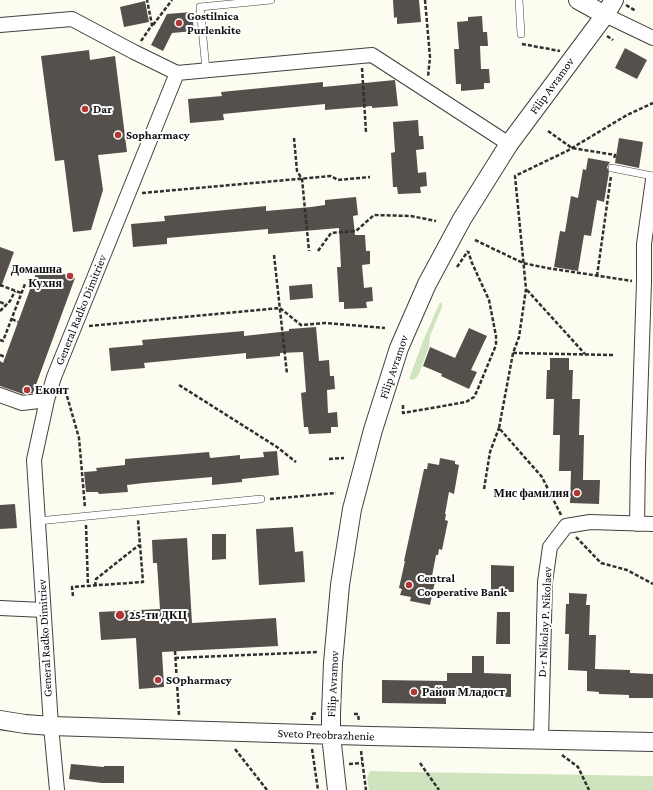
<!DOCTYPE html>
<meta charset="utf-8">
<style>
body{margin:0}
canvas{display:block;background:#fdfcf1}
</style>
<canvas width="653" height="790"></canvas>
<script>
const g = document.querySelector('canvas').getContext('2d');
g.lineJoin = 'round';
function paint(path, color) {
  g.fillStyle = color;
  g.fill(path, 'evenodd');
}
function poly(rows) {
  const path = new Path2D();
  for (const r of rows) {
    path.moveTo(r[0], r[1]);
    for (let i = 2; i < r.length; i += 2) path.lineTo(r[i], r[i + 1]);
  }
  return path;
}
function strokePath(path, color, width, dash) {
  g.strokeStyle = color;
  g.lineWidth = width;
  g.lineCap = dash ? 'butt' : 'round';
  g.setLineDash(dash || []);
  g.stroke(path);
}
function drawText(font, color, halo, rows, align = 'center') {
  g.font = font + ' "Crimson Pro",serif';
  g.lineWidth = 4;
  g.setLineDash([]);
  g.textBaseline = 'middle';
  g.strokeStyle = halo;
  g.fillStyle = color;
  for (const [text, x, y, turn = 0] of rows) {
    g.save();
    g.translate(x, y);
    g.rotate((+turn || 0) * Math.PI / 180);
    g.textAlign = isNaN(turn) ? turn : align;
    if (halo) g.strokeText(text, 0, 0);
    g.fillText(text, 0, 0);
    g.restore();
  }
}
paint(poly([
 [440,302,442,304,442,307,430,336,429,346,419,374,416,378,413,380,409,379,423,341],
 [370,771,410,772,653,776,653,790,369,790,367,778]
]), '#cfe4be');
paint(poly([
 [393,0,419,0,421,22,397,24,397,17,394,18],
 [145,1,149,22,124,27,120,7],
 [192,12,194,31,172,33,163,51,151,45,167,14],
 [482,16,483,32,487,32,488,46,480,46,481,69,489,69,490,83,484,83,484,89,461,91,461,84,456,84,454,49,459,49,457,22,468,21,468,17],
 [625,48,647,60,637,79,615,68],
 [89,50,90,60,115,56,127,152,98,155,103,190,91,230,73,232,64,160,55,161,41,56],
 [395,80,398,106,372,108,372,106,325,110,325,104,223,114,224,120,190,123,188,99,222,96,221,92,323,82,323,87],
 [418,120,419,136,423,136,424,149,416,150,418,173,426,172,427,186,420,187,421,193,398,194,397,187,393,187,391,153,395,152,393,122],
 [619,138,643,142,639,168,615,163],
 [588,158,610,162,607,167,609,172,604,202,597,200,591,236,584,235,578,271,554,267,560,231,565,232,571,196,578,198,583,169,586,170],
 [356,197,358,215,353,216,355,235,365,235,366,251,370,251,370,264,362,265,364,288,372,287,373,301,366,302,367,308,344,309,344,302,339,302,337,267,341,267,339,228,268,234,268,229,167,238,167,244,133,247,131,224,165,221,164,216,266,206,266,211,311,207,325,205,325,200],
 [0,247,14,252,1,287,0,287],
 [39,265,75,278,33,393,23,394,0,386,0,361,3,363],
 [312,284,313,298,290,300,289,286],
 [316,327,319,361,329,360,330,376,334,376,335,389,327,390,328,413,337,412,338,427,331,427,331,433,309,434,308,427,304,427,301,393,306,392,303,352,280,353,280,356,246,359,246,353,144,363,145,368,111,371,109,348,143,345,142,340,244,331,244,336,289,331,289,329],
 [469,328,487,336,471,370,477,372,469,389,441,376,442,374,423,366,430,347,455,358],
 [550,358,569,358,569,370,573,370,572,399,580,399,579,435,584,435,583,480,600,480,599,504,570,503,571,471,559,471,560,435,553,435,554,399,546,399,547,370,550,370],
 [277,451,279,475,242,479,242,482,212,485,212,477,144,483,127,485,128,492,99,494,98,492,86,492,84,472,97,471,96,468,125,465,125,459,209,452,210,458,240,455,240,459,264,457,263,452],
 [440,458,455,461,455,464,459,465,454,494,449,492,445,514,446,514,445,520,448,521,442,550,439,549,438,555,436,555,432,576,436,577,430,605,410,601,411,597,400,595,402,589,399,588,405,561,404,561,424,469,427,469,428,463,439,465],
 [15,504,17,528,0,529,0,505],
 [293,527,295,552,303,551,305,582,259,585,256,529],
 [212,534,226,534,226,559,212,560],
 [187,538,192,623,276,618,278,646,162,652,164,687,139,689,136,638,101,640,99,612,160,609,157,563,153,563,152,540],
 [491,565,514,566,514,592,491,592],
 [569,593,587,594,586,605,590,605,589,635,596,635,595,669,630,670,630,673,653,674,653,698,629,698,629,695,599,694,599,692,587,691,587,671,568,670,569,634,565,634,566,604,569,604],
 [497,612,510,612,510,644,496,644],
 [472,656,484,656,484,673,511,674,511,697,446,695,446,704,382,703,382,680,447,681,447,673,472,673],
 [71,764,104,767,104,766,124,766,124,783,102,783,69,779]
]), '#56504c');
const service = poly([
 [519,0,521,34],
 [206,70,200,7,271,0],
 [612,168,653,176],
 [38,521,261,499]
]);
const minor = poly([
 [605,15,653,38],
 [0,25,72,19,134,52,177,73,372,55,509,144],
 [0,395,22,403,47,400],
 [637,524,638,463,644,282,644,244,653,180],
 [0,608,43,610],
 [541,739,545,582,550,547,566,526,590,522,653,524],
 [57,790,51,726,34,460,47,400,54,377,177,73]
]);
const tertiary = poly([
 [578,0,605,15],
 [0,720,25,724,51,726,370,736,653,742],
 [337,790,331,735,331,713,333,663,340,585,352,509,373,430,399,348,427,284,462,219,509,144,605,15,614,0]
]);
strokePath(service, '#414141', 8);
strokePath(minor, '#414141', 16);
strokePath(tertiary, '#414141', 20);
strokePath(poly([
 [425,0,430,57,428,77],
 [626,5,636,11],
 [153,25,172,0],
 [607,36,613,40],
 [141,41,152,25,147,0],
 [522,44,560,51],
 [362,68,366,132],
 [548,131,572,148,615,155,614,159],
 [294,138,297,171,302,179,309,251],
 [142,193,331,176,338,180,370,177],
 [475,240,523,263,547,268,632,281],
 [318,251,331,233,356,231,374,215,411,216,436,221],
 [274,255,287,374],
 [457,267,468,251],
 [597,276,611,176],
 [0,285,21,293],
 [527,290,585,354],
 [0,302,7,305],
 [0,311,10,301,15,291],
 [12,319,18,322],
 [89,326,280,308,301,325,325,323,385,328],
 [0,340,3,341,25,284],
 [513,353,613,355],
 [0,355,5,357],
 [179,385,277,447,296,462],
 [67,396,79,438,85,508],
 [403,405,403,413,466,402,474,397,477,391,496,345,496,336,489,300,472,263,468,251],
 [329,459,344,458],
 [484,489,490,452,499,428],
 [270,499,336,493],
 [561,515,542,477,499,428,513,353,519,337,526,289,515,176,567,151,627,115,653,103],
 [86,525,88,586],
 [576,537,601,563,627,570,653,584],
 [95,586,96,579,139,545],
 [73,596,72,587,143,582,138,520],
 [175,651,179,715],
 [175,658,317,652],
 [354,714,358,714,359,722],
 [312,720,312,714,317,713],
 [235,749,267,790],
 [312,749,318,790],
 [361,751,366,790],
 [562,755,578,767,589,790],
 [420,763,439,790],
 [349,764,362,763]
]), '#303030', 2.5, [4, 2]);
strokePath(service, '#fff', 7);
strokePath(minor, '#fff', 14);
strokePath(tertiary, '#fff', 18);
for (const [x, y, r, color] of [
 [179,23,4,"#af3836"],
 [85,109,4,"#af3836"],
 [118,135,4,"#af3836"],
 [70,276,4,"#af3836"],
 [27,390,4,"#af3836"],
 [577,493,4,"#af3836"],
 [409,585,4,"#af3836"],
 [120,615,5,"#af3836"],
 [158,680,4,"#af3836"],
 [414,692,4,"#af3836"]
]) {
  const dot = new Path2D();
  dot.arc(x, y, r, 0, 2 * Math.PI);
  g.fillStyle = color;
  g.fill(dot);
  strokePath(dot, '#fff', 1.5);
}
drawText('bold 12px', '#0e0e0e', '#fff', [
 ["Gostilnica",187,16],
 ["Purlenkite",187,30],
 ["Dar",93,109],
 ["Sopharmacy",126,135],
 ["Домашна",62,269,"right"],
 ["Кухня",62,283,"right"],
 ["Еконт",35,390],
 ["Мис фамилия",569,493,"right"],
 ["Central",417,578],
 ["Cooperative Bank",417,592],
 ["25-ти ДКЦ",129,615],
 ["SOpharmacy",166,680],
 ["Район Младост",422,692]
], 'left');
drawText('12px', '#0e0e0e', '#fff', [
 ["Filip Avramov",552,86,-54],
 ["General Radko Dimitriev",81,310,-68],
 ["Filip Avramov",394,367,-71],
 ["D-r Nikolay P. Nikolaev",545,622,-87],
 ["General Radko Dimitriev",45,638,-93],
 ["Filip Avramov",333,684,-87],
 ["Sveto Preobrazhenie",326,735,2]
]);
</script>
